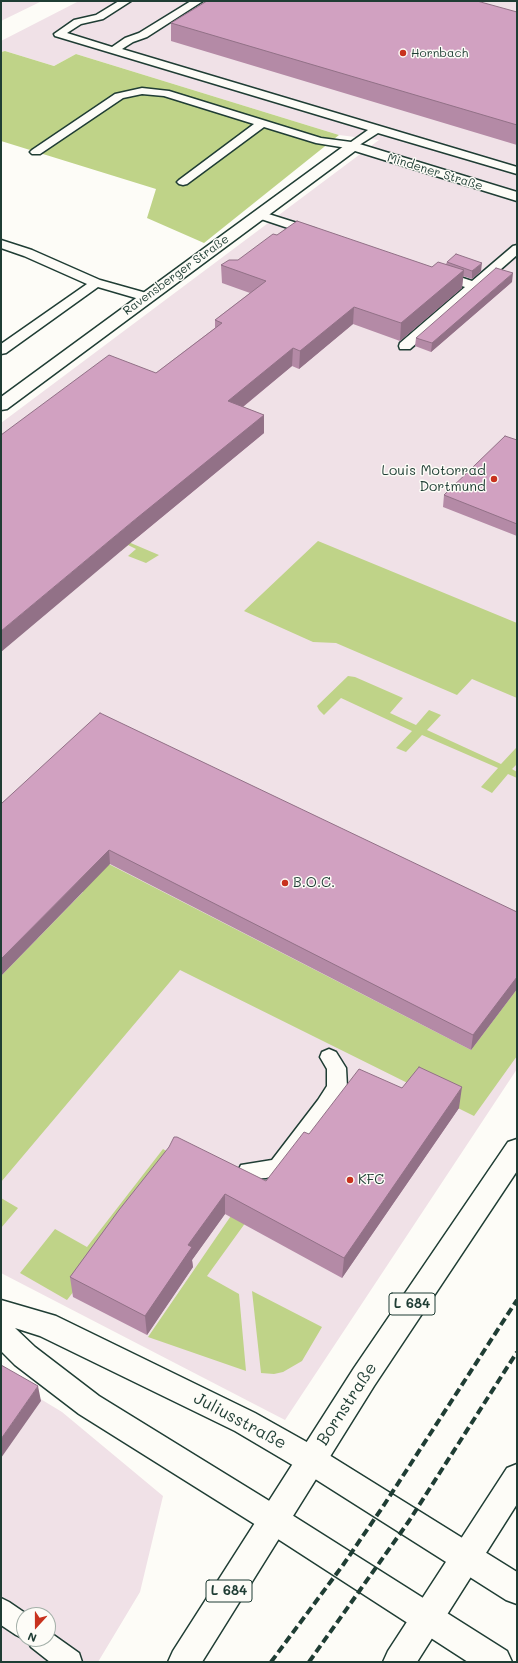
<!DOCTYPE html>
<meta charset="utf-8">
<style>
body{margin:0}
#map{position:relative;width:518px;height:1663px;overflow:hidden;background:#fdfcf7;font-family:Mali,sans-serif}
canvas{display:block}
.frame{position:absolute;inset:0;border:2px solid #1f3d34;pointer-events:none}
.north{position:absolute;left:16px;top:1607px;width:40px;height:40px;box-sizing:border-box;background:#fdfcf7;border:1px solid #a4b0a9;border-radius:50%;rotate:201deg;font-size:11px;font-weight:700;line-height:16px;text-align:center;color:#1f3d34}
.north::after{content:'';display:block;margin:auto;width:14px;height:18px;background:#c8321e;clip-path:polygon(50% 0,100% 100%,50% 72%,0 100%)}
</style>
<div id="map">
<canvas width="518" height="1663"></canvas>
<div class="frame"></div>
<div class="north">N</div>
</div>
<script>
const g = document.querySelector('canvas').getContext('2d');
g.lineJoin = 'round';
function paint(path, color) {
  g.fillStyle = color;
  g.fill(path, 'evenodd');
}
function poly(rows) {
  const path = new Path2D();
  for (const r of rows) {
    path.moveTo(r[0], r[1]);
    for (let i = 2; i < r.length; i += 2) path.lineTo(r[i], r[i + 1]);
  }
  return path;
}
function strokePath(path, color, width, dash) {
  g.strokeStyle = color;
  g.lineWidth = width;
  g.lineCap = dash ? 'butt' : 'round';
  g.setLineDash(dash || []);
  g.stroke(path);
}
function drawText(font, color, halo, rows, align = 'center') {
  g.font = font + ' Mali,sans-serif';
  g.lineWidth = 3;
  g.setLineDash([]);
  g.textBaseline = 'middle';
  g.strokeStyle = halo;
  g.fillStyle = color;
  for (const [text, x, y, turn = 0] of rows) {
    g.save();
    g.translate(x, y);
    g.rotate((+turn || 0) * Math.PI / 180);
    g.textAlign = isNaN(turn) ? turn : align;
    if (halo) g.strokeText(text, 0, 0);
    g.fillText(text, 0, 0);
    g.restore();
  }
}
paint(poly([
 [1,1,42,1,1,21],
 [79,1,517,1,517,1069,285,1420,1,1273,1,423,379,140,339,135,76,54,54,66,5,51,1,52,1,41],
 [1,1375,62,1412,163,1496,140,1592,98,1662,1,1662],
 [24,1615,48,1615,48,1639,24,1639]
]), '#f0e1e7');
paint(poly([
 [5,51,54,66,76,54,339,135,204,243,147,218,156,189,1,141,1,52],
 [1,488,159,555,146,563,128,556,136,549,128,545,121,551,1,499],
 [318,541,517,623,517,698,472,679,457,695,336,643,313,642,244,611],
 [348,676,355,677,403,698,390,713,416,725,429,710,441,715,427,730,501,764,516,748,517,748,517,764,512,769,517,772,517,778,508,774,492,793,481,787,498,768,422,735,406,752,396,748,412,731,341,698,324,715,319,710,317,706],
 [60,839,471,1050,517,989,517,1056,474,1116,180,970,1,1182,1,976,83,892],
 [163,1149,177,1157,67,1300,20,1273,55,1229,87,1247],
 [1,1198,18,1208,1,1228],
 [237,1207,251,1215,207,1276,239,1294,246,1371,148,1337],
 [252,1291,322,1327,302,1361,283,1372,274,1374,261,1373]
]), '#bfd388');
const lane = poly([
 [119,1,131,1,103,19,81,24,67,33,112,47,125,38,139,33,191,1,203,1,147,37,133,42,122,49,517,167,517,174,378,133,353,149,316,143,264,127,187,184,183,185,179,184,177,182,179,180,254,124,164,96,142,94,123,98,40,154,32,154,30,152,32,150,115,94,142,88,169,91,321,138,351,142,368,130,55,36,54,34,74,20,96,15,119,1],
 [259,211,316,229,318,232,312,236,255,217,253,215,255,213,259,211],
 [1,240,32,250,100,280,150,294,152,297,146,301,98,287,6,353,1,354,1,344,87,284,24,256,1,248,1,240],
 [517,245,517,255,410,349,400,349,399,346,400,343,465,287,437,278,435,275,437,272,445,272,472,281,513,246,517,245],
 [329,1049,336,1052,346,1068,347,1087,332,1112,285,1173,266,1178,248,1179,241,1177,238,1171,241,1165,272,1160,318,1100,327,1086,327,1069,320,1057,322,1052,329,1049],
 [1,1598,9,1602,28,1615,24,1615,24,1639,16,1635,1,1625,1,1598],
 [48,1631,79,1653,82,1662,50,1662,31,1647,27,1639,48,1639,48,1631]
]);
const street = poly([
 [353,142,517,192,517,201,355,151,7,409,1,410,1,397,348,143,353,142],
 [1,1300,56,1316,255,1413,321,1450,517,1572,517,1604,506,1600,301,1470,235,1431,40,1336,15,1328,35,1347,99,1396,284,1510,507,1651,512,1662,468,1662,264,1530,79,1414,15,1365,1,1351,1,1300]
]);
const primary = poly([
 [517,1139,517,1171,374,1386,202,1662,168,1662,173,1651,354,1368,508,1142,517,1139],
 [517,1464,517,1504,417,1662,383,1662,388,1651,507,1468,517,1464]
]);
strokePath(lane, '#1f3d34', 3);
strokePath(street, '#1f3d34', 3);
strokePath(primary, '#1f3d34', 3);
paint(lane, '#fdfcf7');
paint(street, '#fdfcf7');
paint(primary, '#fdfcf7');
strokePath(poly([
 [271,1662,343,1565,384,1505,517,1300],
 [309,1662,409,1521,517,1352]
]), '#1f3d34', 4, [8, 4]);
paint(poly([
 [517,12,517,145,171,41,171,23],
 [238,260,432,267,446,264,447,262,481,271,472,279,463,276,462,288,400,341,353,324,299,369,292,366,243,407,264,415,264,433,133,541,156,373,215,328,215,320,250,293,222,283,221,265],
 [512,282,431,352,415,346,416,338],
 [517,440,517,536,443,507,444,495],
 [1,804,517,912,517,989,471,1050,110,864],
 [402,1088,459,1108,342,1278,225,1214,192,1260,193,1267,147,1335,73,1297,70,1277,119,1210,266,1181,309,1134]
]), '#b48aa6');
paint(poly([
 [482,263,481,271,472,279,472,271],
 [464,270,462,288,400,341,401,323],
 [513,273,512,282,431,352,432,343],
 [354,307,353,324,299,369,300,351],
 [293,348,292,366,228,419,228,401],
 [264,415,264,433,133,541,1,652,1,631,132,522],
 [109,850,110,864,1,976,1,959],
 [517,977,517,989,471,1050,473,1035],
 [462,1087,459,1108,342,1278,344,1258],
 [225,1194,225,1214,192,1260,193,1267,147,1335,145,1316,188,1245],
 [38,1386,41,1401,1,1458,1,1439]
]), '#927187');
const building = poly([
 [207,1,477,1,517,12,517,125,171,23,207,1],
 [297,221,432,267,438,262,464,270,401,323,354,307,300,351,293,348,228,401,264,415,132,522,1,631,1,435,109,355,156,373,222,323,215,320,266,281,221,265,229,260,238,260,273,234,277,235,297,221],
 [456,254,482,263,472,271,447,262,456,254],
 [496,268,513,273,432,343,416,338,496,268],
 [505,436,517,440,517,524,444,495,505,436],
 [100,713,517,912,517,977,473,1035,109,850,1,959,1,804,100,713],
 [419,1067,462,1087,344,1258,225,1194,188,1245,192,1247,145,1316,70,1277,119,1210,169,1147,174,1137,177,1137,266,1181,304,1132,309,1134,359,1069,402,1088,419,1067],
 [1,1365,38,1386,1,1439,1,1365]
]);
paint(building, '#d1a1c1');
strokePath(building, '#927187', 1);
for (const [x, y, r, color] of [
 [403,53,4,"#c8321e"],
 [494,479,4,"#c8321e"],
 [285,883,4,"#c8321e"],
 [350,1180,4,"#c8321e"]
]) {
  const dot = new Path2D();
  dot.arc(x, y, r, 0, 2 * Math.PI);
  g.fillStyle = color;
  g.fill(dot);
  strokePath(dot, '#fdfcf7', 1.5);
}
drawText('12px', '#1f3d34', '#fdfcf7', [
 ["Hornbach",411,53]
], 'left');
drawText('12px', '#1f3d34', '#fdfcf7', [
 ["Mindener Straße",435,172,17],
 ["Ravensberger Straße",176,275,-36]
]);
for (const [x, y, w] of [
 [412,1304,46],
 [229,1591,46]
]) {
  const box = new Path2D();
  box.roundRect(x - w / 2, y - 11, w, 22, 3);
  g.fillStyle = '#fdfcf7';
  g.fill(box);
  strokePath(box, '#1f3d34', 1);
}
drawText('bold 13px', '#1f3d34', null, [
 ["L 684",412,1304],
 ["L 684",229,1591]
]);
drawText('14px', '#1f3d34', '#fdfcf7', [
 ["Louis Motorrad",486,471,"right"],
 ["Dortmund",486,487,"right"],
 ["B.O.C.",293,883],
 ["KFC",358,1180]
], 'left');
drawText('17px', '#1f3d34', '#fdfcf7', [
 ["Bornstraße",347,1404,-57],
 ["Juliusstraße",240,1421,28]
]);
</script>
